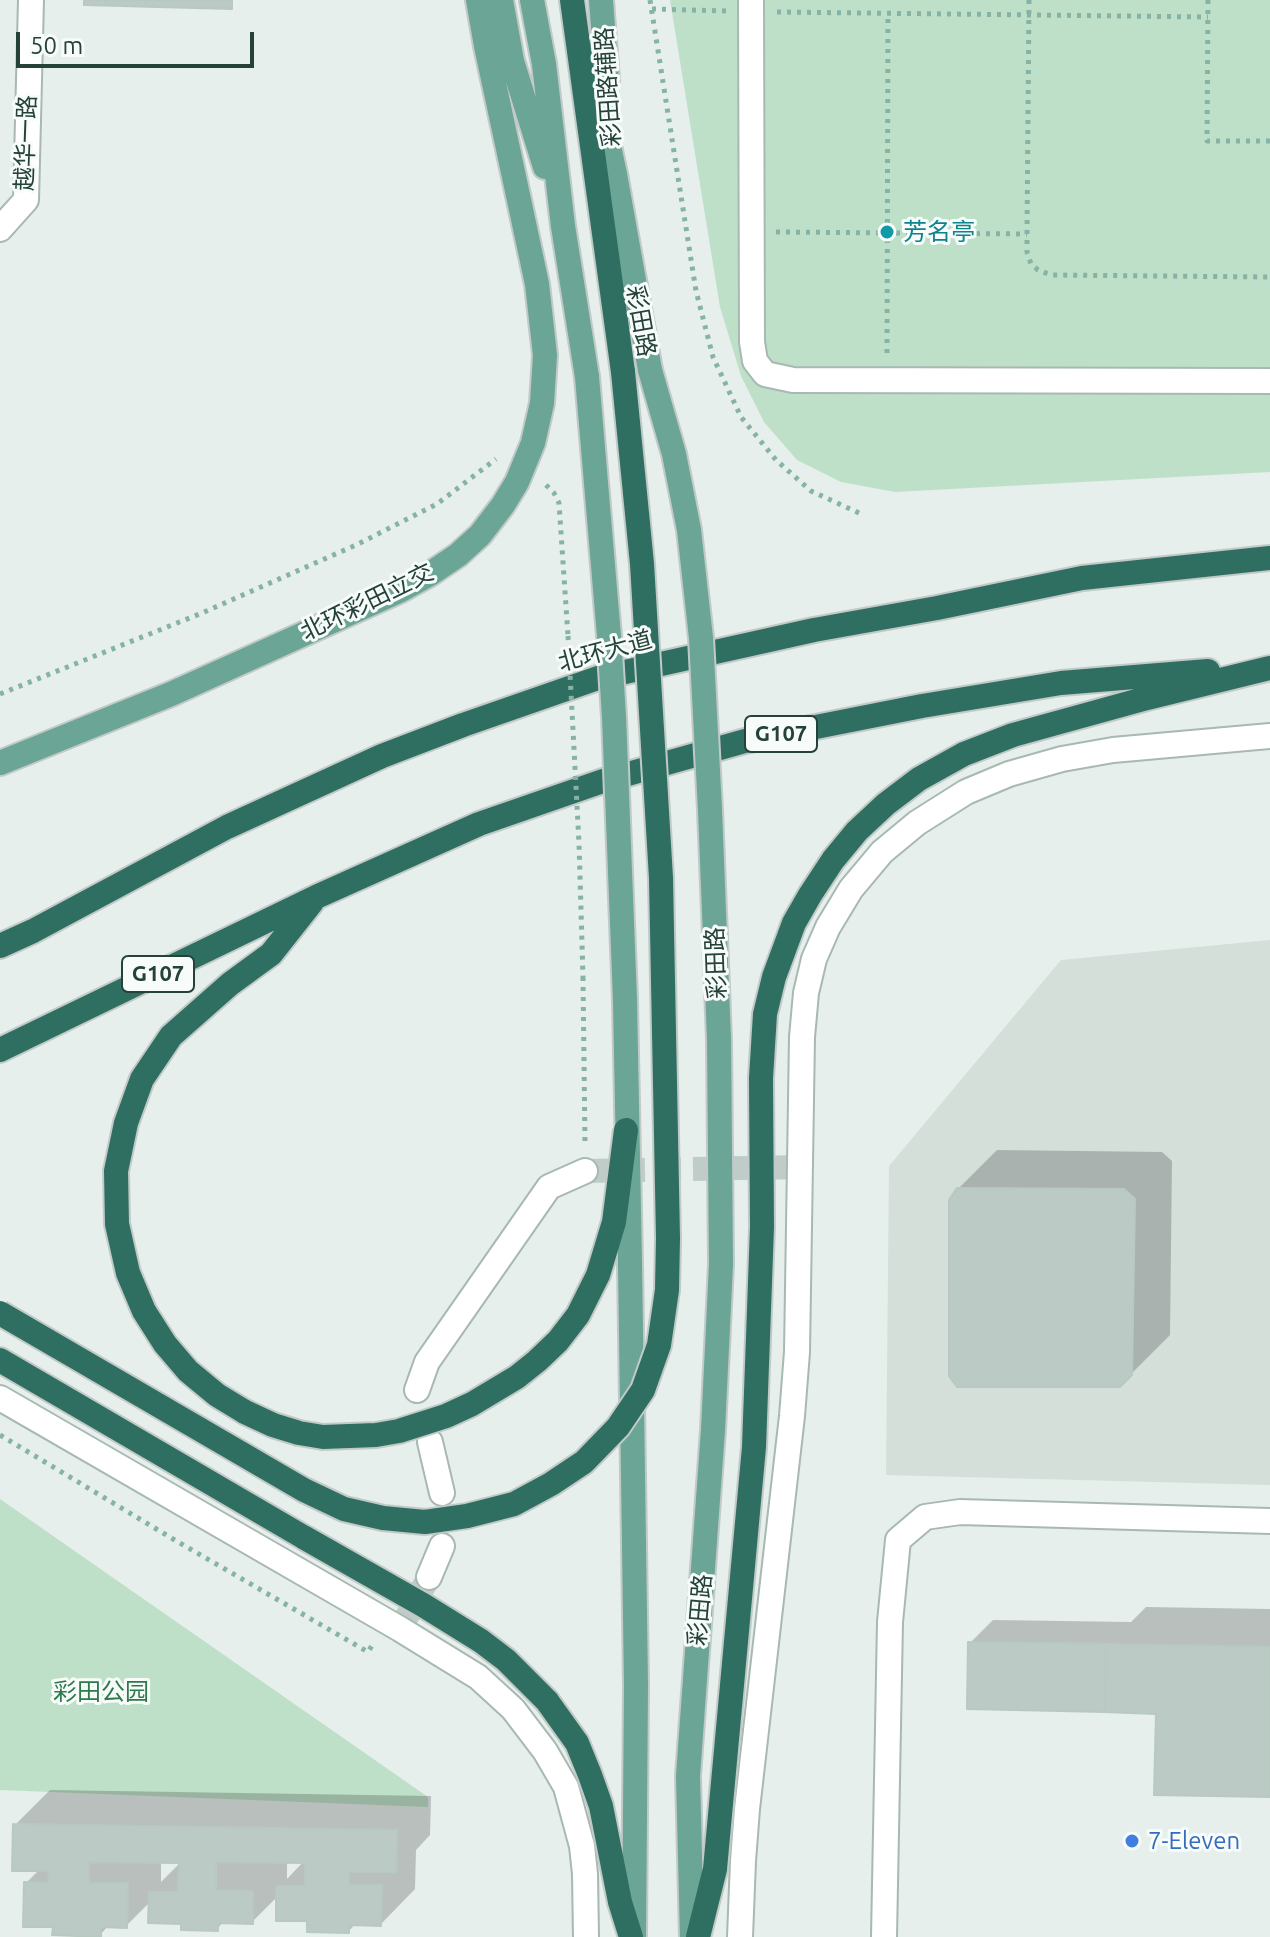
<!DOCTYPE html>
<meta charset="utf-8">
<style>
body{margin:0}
#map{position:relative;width:1270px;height:1937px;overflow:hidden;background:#e6efeb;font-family:Ubuntu,sans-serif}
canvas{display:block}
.scale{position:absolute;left:16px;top:32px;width:238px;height:36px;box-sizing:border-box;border:4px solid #24423a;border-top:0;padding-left:10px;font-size:24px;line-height:28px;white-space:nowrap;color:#24423a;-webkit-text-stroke:6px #f7fbf9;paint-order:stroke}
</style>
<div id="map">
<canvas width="1270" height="1937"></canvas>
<div class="scale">50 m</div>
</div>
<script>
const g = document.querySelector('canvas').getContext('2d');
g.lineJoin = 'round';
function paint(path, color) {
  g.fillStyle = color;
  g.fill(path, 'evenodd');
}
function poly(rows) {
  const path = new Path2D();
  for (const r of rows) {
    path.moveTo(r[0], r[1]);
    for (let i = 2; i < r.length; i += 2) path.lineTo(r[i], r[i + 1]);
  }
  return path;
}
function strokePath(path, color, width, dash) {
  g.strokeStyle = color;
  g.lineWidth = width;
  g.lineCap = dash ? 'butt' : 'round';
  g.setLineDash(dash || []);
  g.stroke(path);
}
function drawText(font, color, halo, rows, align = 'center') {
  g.font = font + ' Ubuntu,"Noto Sans SC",sans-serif';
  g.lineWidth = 6;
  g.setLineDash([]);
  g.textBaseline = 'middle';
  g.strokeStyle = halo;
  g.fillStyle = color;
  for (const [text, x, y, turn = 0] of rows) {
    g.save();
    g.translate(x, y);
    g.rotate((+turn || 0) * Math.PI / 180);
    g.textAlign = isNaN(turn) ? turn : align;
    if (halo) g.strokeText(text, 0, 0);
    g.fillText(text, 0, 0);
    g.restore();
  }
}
paint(poly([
 [1270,940,1270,1485,886,1475,889,1166,1061,960]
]), '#d4dfda');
paint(poly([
 [670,0,1270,0,1270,472,895,492,841,482,797,460,764,422,741,376,720,307],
 [0,1499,428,1797,428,1807,0,1790]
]), '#bfe0c8');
paint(poly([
 [997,1150,1162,1152,1172,1161,1170,1335,1131,1374,958,1189],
 [1146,1607,1270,1609,1270,1795,1158,1712,970,1643,993,1620,1131,1622],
 [50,1790,431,1796,430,1835,416,1850,415,1889,381,1924,356,1923,349,1931,309,1919,278,1896,252,1922,224,1921,217,1929,183,1922,151,1901,126,1926,109,1925,100,1935,55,1925,26,1883,40,1869,15,1825],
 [161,1861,182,1861,161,1882],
 [287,1861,304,1861,287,1879]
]), '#0003');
const building = poly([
 [84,0,232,0,232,9,84,5,84,0],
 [957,1188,1124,1189,1135,1199,1132,1375,1120,1387,957,1387,949,1376,949,1200,957,1188],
 [968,1642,1106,1644,1105,1712,967,1709,968,1642],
 [1106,1644,1270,1647,1270,1797,1154,1795,1156,1714,1105,1712,1106,1644],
 [13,1824,397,1830,396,1872,349,1872,349,1885,382,1885,381,1926,349,1925,349,1933,307,1932,307,1921,276,1921,276,1886,305,1886,305,1863,216,1862,216,1890,253,1891,253,1924,218,1923,218,1931,181,1930,181,1924,148,1923,149,1892,178,1892,179,1863,89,1862,89,1883,128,1883,127,1928,101,1927,101,1937,52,1935,53,1927,23,1927,24,1882,48,1883,49,1871,12,1871,13,1824]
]);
paint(building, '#bbcac4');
strokePath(building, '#b8c9c2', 2);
strokePath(poly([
 [585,1171,800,1167],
 [400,1629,429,1577]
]), '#bfccc8', 24, [24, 12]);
const minor = poly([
 [751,0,752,342,755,361,765,374,793,380,1270,381],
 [0,229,26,200,31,0],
 [417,1390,427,1362,549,1187,585,1171],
 [0,1398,400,1629,478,1677,513,1709,545,1751,566,1787,582,1846,585,1874,586,1937],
 [430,1442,442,1493],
 [429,1577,442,1546],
 [740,1937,743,1861,747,1809,792,1416,797,1352,802,1037,806,993,814,959,828,927,851,889,882,852,917,823,966,792,1009,774,1062,759,1113,750,1270,736],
 [884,1937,890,1622,898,1540,925,1517,960,1512,1270,1521]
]);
const major = poly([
 [501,0,512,61,545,167],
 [532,0,544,64,563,226,587,377],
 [601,0,607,80],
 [589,54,615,174,650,370],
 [0,763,171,694,401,590,430,574,458,555,480,535,503,505,517,482,533,443,542,403,545,355,537,284,486,46,478,0],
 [630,1263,636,1686,634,1937],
 [692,1937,688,1776,713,1430,721,1264]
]);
const highway = poly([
 [572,0,623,372],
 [0,946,33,931,227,827,382,756,463,725,598,678,814,630,937,608,1082,578,1270,558],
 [0,1050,316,897,479,824,603,781,745,741,922,706,1061,683,1208,671],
 [0,1360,305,1538],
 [245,1412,217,1395,188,1371,165,1344,144,1311,128,1273,117,1224,116,1171,126,1123,142,1079,171,1036,230,984,271,954,312,902],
 [547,1701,577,1743,590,1775,601,1806,620,1902,631,1937],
 [698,1937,715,1869,754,1447,762,1227,761,1078,765,1014,774,977,794,923,810,895,833,860,857,831,886,804,919,779,964,754,1013,735,1147,698,1270,668]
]);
strokePath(minor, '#a8b8b2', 28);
strokePath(major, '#c2cac8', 28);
strokePath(highway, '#c2cac8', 28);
strokePath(poly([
 [650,0,696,291,713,357,741,417,776,460,811,491,859,513],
 [1029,0,1027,234,1027,252,1031,264,1038,270,1051,275,1270,277],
 [1208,0,1207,141,1270,141],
 [652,9,727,11],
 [777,12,1208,17],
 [776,232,1027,234],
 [887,353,888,14],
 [546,485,554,493,559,503,568,636],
 [0,694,202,613,356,545,437,504,496,459],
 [583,977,585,1144],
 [0,1435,173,1539,368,1652,374,1642]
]), '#86b3a5', 5, [4, 6]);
strokePath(minor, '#fff', 24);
strokePath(major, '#6aa596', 24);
strokePath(highway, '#2f6f62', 24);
const majorBridge = poly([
 [650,370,674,454,689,530,701,638,710,810,719,1039,721,1264],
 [587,377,609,636,614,717,625,1000,630,1263]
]);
const highwayBridge = poly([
 [0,1313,304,1490,344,1509,383,1518,425,1522,467,1516,514,1504,551,1484,584,1462,618,1427,643,1390,659,1345,667,1290,668,1238,661,878,642,564,623,372],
 [245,1412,273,1425,299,1433,323,1437,376,1435,399,1431,446,1416,472,1404,517,1377,537,1361,558,1341,578,1315,598,1275,614,1222,626,1130],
 [305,1538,423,1605,481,1641,506,1660,547,1701]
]);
strokePath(majorBridge, '#c2cac8', 28, []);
strokePath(highwayBridge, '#c2cac8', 28, []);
strokePath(poly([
 [568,636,579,843,583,977]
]), '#86b3a5', 5, [4, 6]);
strokePath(majorBridge, '#6aa596', 24);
strokePath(highwayBridge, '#2f6f62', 24);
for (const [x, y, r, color] of [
 [887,232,8,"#0f9aa8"],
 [1132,1841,8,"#3f7fe0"]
]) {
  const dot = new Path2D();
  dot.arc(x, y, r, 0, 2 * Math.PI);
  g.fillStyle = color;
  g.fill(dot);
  strokePath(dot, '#f7fbf9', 3);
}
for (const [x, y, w] of [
 [781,734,72],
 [158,974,72]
]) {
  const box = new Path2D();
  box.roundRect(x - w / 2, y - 18, w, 36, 6);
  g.fillStyle = '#f7fbf9';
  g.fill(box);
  strokePath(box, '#24423a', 2);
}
drawText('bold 22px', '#24423a', null, [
 ["G107",781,734],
 ["G107",158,974]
]);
drawText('24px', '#24423a', '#f7fbf9', [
 ["彩田路辅路",608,87,-94],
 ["越华一路",26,143,-88],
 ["彩田路",641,321,80],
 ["北环彩田立交",367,602,-26],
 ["北环大道",605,651,-15],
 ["彩田路",716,963,-92],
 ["彩田路",700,1610,-85]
]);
drawText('24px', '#0d838f', '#f7fbf9', [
 ["芳名亭",903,232]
], 'left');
drawText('24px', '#2d7a4b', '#f7fbf9', [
 ["彩田公园",101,1692]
]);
drawText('24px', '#366cbe', '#f7fbf9', [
 ["7-Eleven",1148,1841]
], 'left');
</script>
